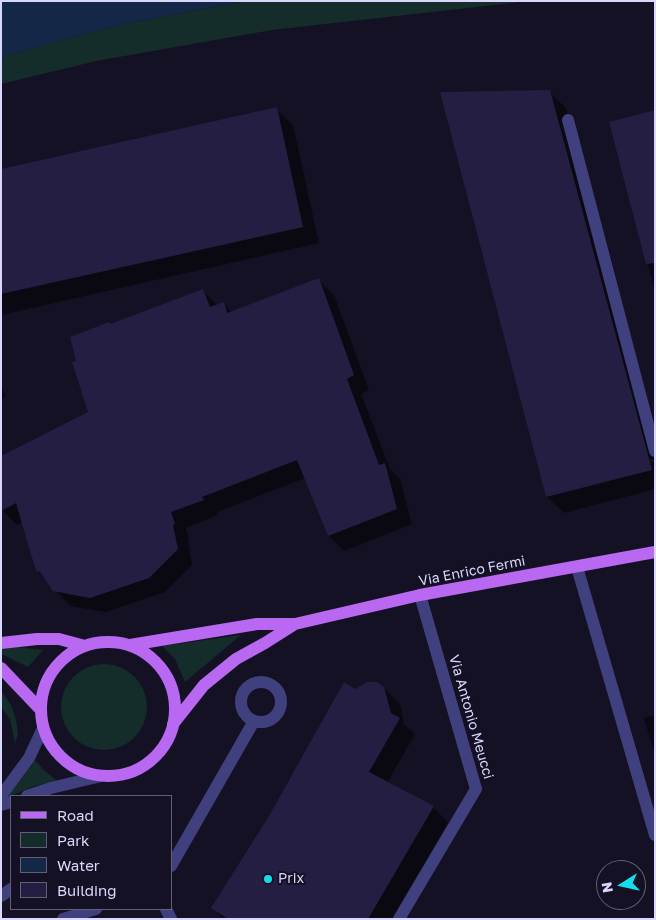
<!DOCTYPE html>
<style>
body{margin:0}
#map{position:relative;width:656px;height:920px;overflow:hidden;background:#131123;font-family:"Golos Text",sans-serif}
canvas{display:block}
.frame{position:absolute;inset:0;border:2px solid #d9d7fb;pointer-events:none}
.legend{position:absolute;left:10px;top:795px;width:162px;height:115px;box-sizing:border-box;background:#131123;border:1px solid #626079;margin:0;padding:6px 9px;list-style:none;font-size:15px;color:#d9d7fb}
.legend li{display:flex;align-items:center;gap:10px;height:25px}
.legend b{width:25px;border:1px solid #626079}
.north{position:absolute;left:596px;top:860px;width:50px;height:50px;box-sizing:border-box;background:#131123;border:1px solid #626079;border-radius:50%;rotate:260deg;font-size:14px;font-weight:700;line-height:20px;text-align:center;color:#d9d7fb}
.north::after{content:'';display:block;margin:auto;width:18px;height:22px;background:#15dde9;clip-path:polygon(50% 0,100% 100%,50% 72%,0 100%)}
</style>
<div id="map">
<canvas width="656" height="920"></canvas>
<div class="frame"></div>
<ul class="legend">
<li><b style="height:6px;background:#b868f1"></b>Road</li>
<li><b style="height:14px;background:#142d2b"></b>Park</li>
<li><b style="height:14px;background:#132846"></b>Water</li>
<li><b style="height:14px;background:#241e43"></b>Building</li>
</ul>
<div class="north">N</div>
</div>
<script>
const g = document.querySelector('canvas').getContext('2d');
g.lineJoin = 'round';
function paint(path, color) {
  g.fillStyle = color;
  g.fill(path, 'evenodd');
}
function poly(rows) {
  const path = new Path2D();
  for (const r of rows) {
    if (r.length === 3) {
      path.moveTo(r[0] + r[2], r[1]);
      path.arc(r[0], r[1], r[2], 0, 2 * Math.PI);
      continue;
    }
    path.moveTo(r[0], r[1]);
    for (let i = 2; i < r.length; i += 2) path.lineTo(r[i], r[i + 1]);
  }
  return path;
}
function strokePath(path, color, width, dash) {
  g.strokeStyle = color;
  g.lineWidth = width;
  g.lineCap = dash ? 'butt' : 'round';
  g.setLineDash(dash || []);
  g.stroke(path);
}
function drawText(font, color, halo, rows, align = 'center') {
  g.font = font + ' "Golos Text",sans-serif';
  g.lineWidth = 4;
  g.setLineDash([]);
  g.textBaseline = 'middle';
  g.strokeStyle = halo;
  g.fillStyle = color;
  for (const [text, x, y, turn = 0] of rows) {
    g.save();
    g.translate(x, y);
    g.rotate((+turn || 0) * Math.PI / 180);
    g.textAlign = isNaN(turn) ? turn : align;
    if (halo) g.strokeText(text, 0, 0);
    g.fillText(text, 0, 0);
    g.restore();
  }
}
paint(poly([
 [245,1,530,1,272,30,96,61,1,84,1,57,118,25],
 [241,635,185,682,175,659,162,646],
 [16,647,43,650,28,667,1,654,1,649],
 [104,707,43],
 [1,691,11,705,16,720,18,734,15,743,10,719,1,707],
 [35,760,44,770,57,781,34,786,6,798,23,777]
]), '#142d2b');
paint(poly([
 [1,1,245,1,118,25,1,57]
]), '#132846');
paint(poly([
 [549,92,566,108,655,440,655,460,653,459,644,461,644,463,655,461,655,489,564,513,547,497,442,93],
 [276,109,293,125,319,243,1,315,1,169],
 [655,111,655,292,611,123],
 [318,280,334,295,369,390,361,394,390,469,400,479,412,524,344,551,329,536,305,478,217,512,218,515,186,528,189,540,188,540,192,565,165,592,106,612,70,606,38,571,23,522,17,525,2,510,90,412,77,362,109,323,111,325,203,291,218,306,223,304,232,312],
 [1,386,6,397,1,399],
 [384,688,400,704,404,724,415,734,387,783,433,807,448,822,392,919,223,919,213,908,355,691],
 [655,715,655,755,644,718]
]), '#0007');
paint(poly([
 [550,90,652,470,546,497,440,92],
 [277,107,303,227,1,294,1,169],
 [655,110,655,263,646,264,609,122],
 [319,278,354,375,347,379,379,465,385,463,397,509,328,536,297,460,202,497,204,500,171,512,175,524,173,525,178,549,149,578,90,598,53,591,40,572,36,571,16,503,1,511,1,456,88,412,72,362,76,361,70,337,109,322,110,324,203,289,210,307,224,302,227,313],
 [344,682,355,689,367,682,377,682,384,687,391,713,400,718,369,772,434,806,368,919,228,919,211,908,269,816]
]), '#241e43');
strokePath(poly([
 [568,120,655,451],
 [577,567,655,835],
 [261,702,20],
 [1,796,29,758,43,728],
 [27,796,51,788,101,776],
 [1,805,11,802],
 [171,866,254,721],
 [1,896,11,889],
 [166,909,171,919],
 [63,919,96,909],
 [399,919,476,789,420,595]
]), '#40407e', 12);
strokePath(poly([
 [108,709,67],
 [1,643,37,639,59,639,85,646],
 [130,645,257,624,295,624,420,595,655,552],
 [1,668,41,710],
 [173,724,204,685,236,659,265,643,295,624]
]), '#b868f1', 12);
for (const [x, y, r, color] of [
 [268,879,5,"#15dde9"]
]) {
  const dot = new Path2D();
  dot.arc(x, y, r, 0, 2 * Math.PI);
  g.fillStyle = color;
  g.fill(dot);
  strokePath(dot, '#131123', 2);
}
drawText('14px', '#d9d7fb', '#131123', [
 ["Via Enrico Fermi",472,571,-11],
 ["Via Antonio Meucci",471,717,74]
]);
drawText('14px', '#d9d7fb', '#131123', [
 ["Prix",278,879]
], 'left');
</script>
